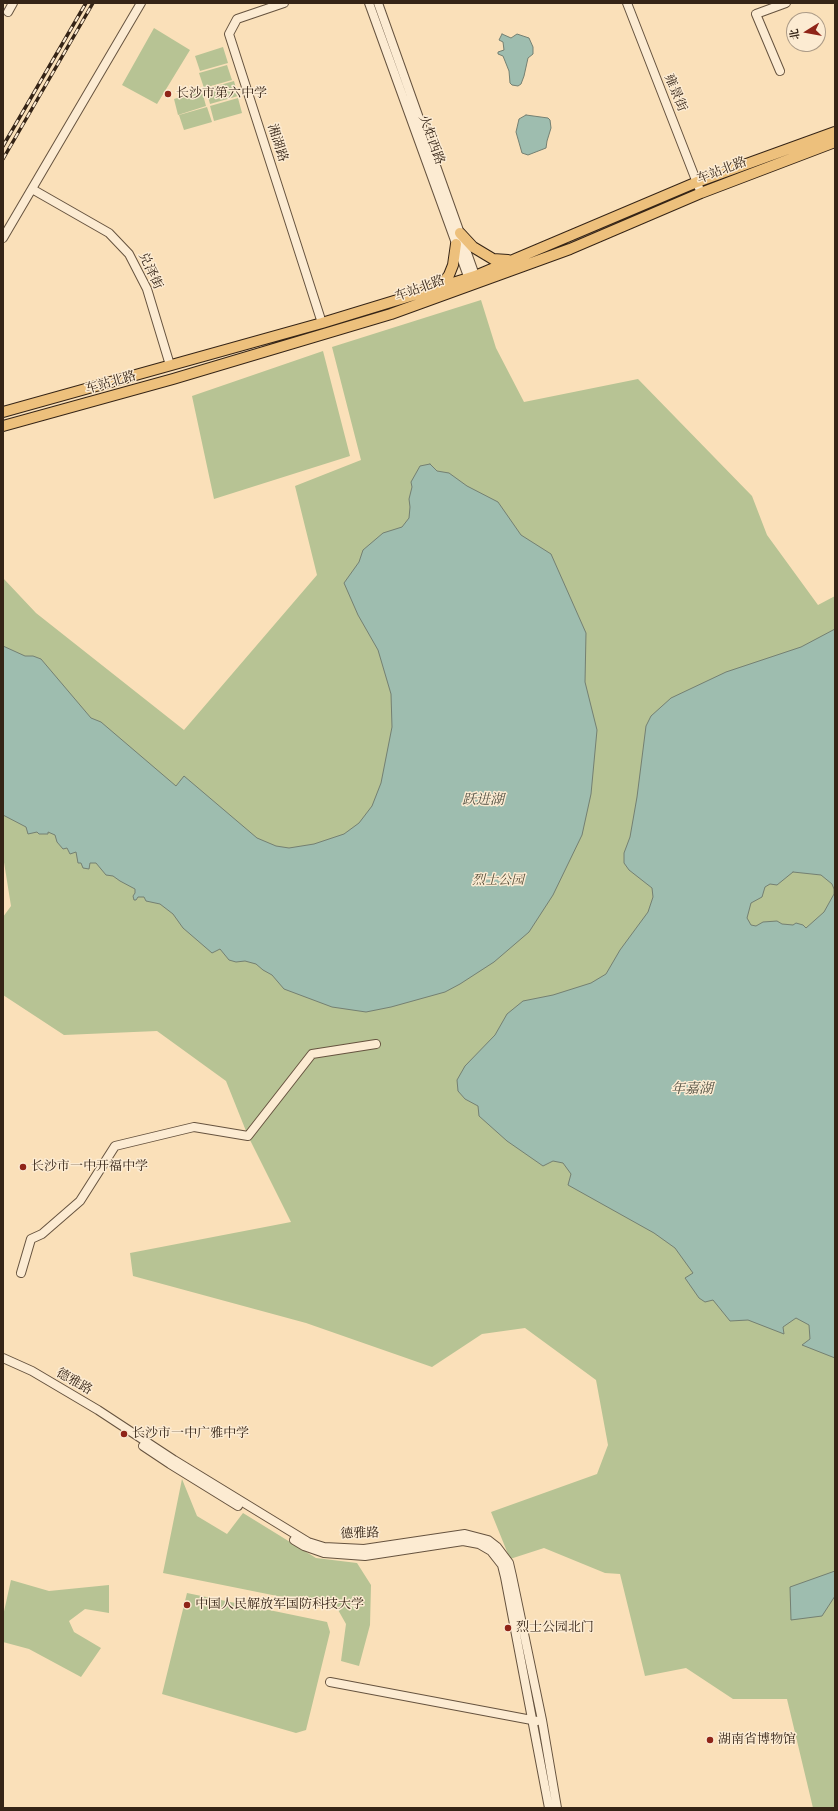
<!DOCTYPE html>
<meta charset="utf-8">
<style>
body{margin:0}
#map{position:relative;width:838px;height:1811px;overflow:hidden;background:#fae0b9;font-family:"Libre Bodoni","Noto Serif SC",serif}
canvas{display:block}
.frame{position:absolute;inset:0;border:4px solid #352416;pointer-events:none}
.north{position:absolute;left:786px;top:12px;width:40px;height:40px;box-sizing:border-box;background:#fcebd2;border:1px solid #ac9b87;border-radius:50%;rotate:259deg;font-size:11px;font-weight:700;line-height:16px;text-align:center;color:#352416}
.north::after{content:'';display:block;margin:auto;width:14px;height:18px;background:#8f2418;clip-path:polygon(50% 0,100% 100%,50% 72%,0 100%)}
</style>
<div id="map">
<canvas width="838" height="1811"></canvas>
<div class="frame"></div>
<div class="north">北</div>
</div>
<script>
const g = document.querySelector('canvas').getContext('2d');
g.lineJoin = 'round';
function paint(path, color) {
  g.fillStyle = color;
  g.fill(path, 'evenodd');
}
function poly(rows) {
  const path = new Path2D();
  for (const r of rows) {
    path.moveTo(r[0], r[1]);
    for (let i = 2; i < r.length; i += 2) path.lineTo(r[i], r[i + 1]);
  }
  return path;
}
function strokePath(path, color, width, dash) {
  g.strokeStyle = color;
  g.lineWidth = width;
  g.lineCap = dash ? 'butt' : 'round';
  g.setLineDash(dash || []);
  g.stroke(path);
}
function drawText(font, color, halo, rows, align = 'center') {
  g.font = font + ' "Libre Bodoni","Noto Serif SC",serif';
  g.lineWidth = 3;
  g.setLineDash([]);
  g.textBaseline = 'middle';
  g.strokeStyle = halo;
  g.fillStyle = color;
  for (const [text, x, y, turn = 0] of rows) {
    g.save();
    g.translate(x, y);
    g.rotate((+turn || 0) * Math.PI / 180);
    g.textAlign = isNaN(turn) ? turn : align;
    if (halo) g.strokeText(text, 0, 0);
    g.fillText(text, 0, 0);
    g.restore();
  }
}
paint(poly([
 [154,28,190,50,157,104,122,85],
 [223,47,228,63,200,71,195,56],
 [227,65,232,80,204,88,199,73],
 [234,81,238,96,210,104,206,89],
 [202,91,206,106,178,115,174,99],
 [238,98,242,113,214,121,210,106],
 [207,107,212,122,184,130,179,115],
 [481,300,496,348,524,402,638,379,752,496,767,535,818,605,835,596,835,1808,813,1808,787,1699,733,1699,686,1668,645,1676,620,1574,605,1573,544,1548,510,1559,491,1512,597,1474,608,1445,596,1380,525,1328,482,1334,432,1367,306,1323,133,1276,130,1253,291,1222,248,1136,226,1081,157,1031,64,1035,3,995,3,917,11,906,3,856,3,578,36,613,184,730,317,575,295,486,361,460,332,347],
 [323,351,350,456,214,499,192,396],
 [182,1479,197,1516,227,1534,243,1513,316,1558,357,1563,371,1585,370,1625,359,1666,341,1661,346,1624,337,1608,163,1573],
 [11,1580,49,1591,109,1585,109,1613,85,1609,69,1621,74,1632,101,1648,81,1677,29,1649,3,1642,3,1616],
 [187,1593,327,1622,330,1632,306,1730,296,1733,162,1694]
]), '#b7c394');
const water = poly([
 [502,34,511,38,517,34,529,38,533,47,533,54,528,58,524,76,521,84,518,86,512,85,510,83,509,71,503,56,498,54,498,52,504,50,503,42,499,40,502,34],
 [526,115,548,118,550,120,551,128,547,141,546,148,528,155,522,153,516,132,519,119,526,115],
 [430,464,437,471,449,473,467,486,498,502,521,535,551,554,586,633,585,682,597,730,591,794,582,835,553,895,529,932,494,962,460,984,445,992,391,1007,366,1012,332,1007,284,989,272,975,263,970,256,964,245,961,236,962,229,960,220,949,212,953,183,928,173,914,160,904,146,901,144,897,138,897,136,900,134,900,133,896,135,893,135,889,120,881,113,876,106,875,96,863,90,863,89,869,83,868,81,863,78,863,76,852,70,854,67,848,63,849,57,842,55,835,48,832,48,834,39,834,37,832,28,834,26,827,3,815,3,646,25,656,33,656,41,659,91,718,101,722,176,786,184,776,257,838,276,846,289,848,314,844,344,834,359,823,372,806,381,783,392,727,391,694,378,650,358,615,344,583,359,562,363,550,383,533,402,527,409,518,410,507,409,499,412,487,411,482,420,466,430,464],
 [835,629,835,1358,802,1345,810,1339,809,1325,796,1318,783,1327,784,1334,748,1320,730,1321,713,1300,705,1302,699,1298,685,1278,693,1273,675,1248,654,1233,568,1185,571,1174,563,1163,553,1161,543,1166,507,1141,479,1116,478,1106,465,1099,458,1091,457,1080,465,1066,495,1035,507,1014,523,1001,553,995,591,983,606,974,620,950,648,912,653,897,652,888,629,870,624,863,624,853,630,837,637,797,646,726,651,716,671,698,726,672,801,647,835,629],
 [793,872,821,875,832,884,834,889,834,894,824,912,806,928,803,925,796,923,793,925,782,924,777,921,763,922,756,926,751,925,747,918,751,903,762,897,765,887,770,884,777,885,793,872],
 [835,1571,835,1596,822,1616,791,1620,790,1587,835,1571]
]);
paint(water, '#9ebdaf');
strokePath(water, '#748072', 1);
const minor = poly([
 [284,3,237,19,229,34,322,323],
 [369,3,470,282],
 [378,3,477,281],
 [627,3,701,193],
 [8,12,13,3],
 [780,71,756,14,786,3],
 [32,189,109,233,129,254,147,289,170,365],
 [3,238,141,3],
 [21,1273,31,1239,42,1234,80,1201,115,1146,194,1127,248,1136,312,1054,376,1044],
 [3,1358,32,1371,98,1410,174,1460,308,1542,324,1547,364,1549,465,1534,488,1540,497,1547,509,1563,512,1576,542,1720,557,1808],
 [143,1446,170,1464,238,1506],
 [294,1540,304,1546,324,1553,365,1556,463,1541,479,1544,491,1551,502,1565,505,1577,549,1808],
 [330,1682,537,1721]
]);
const major = poly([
 [460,233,473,247,493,259,508,260],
 [440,287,449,275,453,265,456,244],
 [3,412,322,323,440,287,475,276,697,182,835,132],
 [3,426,173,379,391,314,570,249,701,193,835,142]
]);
strokePath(minor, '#66533f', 10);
strokePath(major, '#352416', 12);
strokePath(minor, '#fcebd2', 8);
strokePath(major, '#edc07c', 10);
const rail = poly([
 [3,146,86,3],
 [3,159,93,3]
]);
strokePath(rail, '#352416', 3.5);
strokePath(rail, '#fcebd2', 2, [6]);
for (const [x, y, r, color] of [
 [168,94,4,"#8f2418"],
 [23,1167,4,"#8f2418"],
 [124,1434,4,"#8f2418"],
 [187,1605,4,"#8f2418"],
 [508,1628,4,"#8f2418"],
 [710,1740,4,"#8f2418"]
]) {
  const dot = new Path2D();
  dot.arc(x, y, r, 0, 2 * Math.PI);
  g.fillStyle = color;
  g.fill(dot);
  strokePath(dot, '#fcebd2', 1.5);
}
drawText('13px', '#352416', '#fcebd2', [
 ["雍景街",675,93,68],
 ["火炬西路",431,140,70],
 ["湘湖路",277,143,72],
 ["车站北路",722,171,-21],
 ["兑泽街",150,271,65],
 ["车站北路",420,289,-20],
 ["车站北路",111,383,-16],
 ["德雅路",74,1382,30],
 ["德雅路",360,1534,-2]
]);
drawText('13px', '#352416', '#fcebd2', [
 ["长沙市第六中学",176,94],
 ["长沙市一中开福中学",31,1167],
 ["长沙市一中广雅中学",132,1434],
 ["中国人民解放军国防科技大学",195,1605],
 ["烈士公园北门",516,1628],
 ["湖南省博物馆",718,1740]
], 'left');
drawText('italic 13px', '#564c36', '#fcebd2', [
 ["烈士公园",498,881]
]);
drawText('italic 14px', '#545244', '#fcebd2', [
 ["跃进湖",483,801],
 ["年嘉湖",692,1090]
]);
</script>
